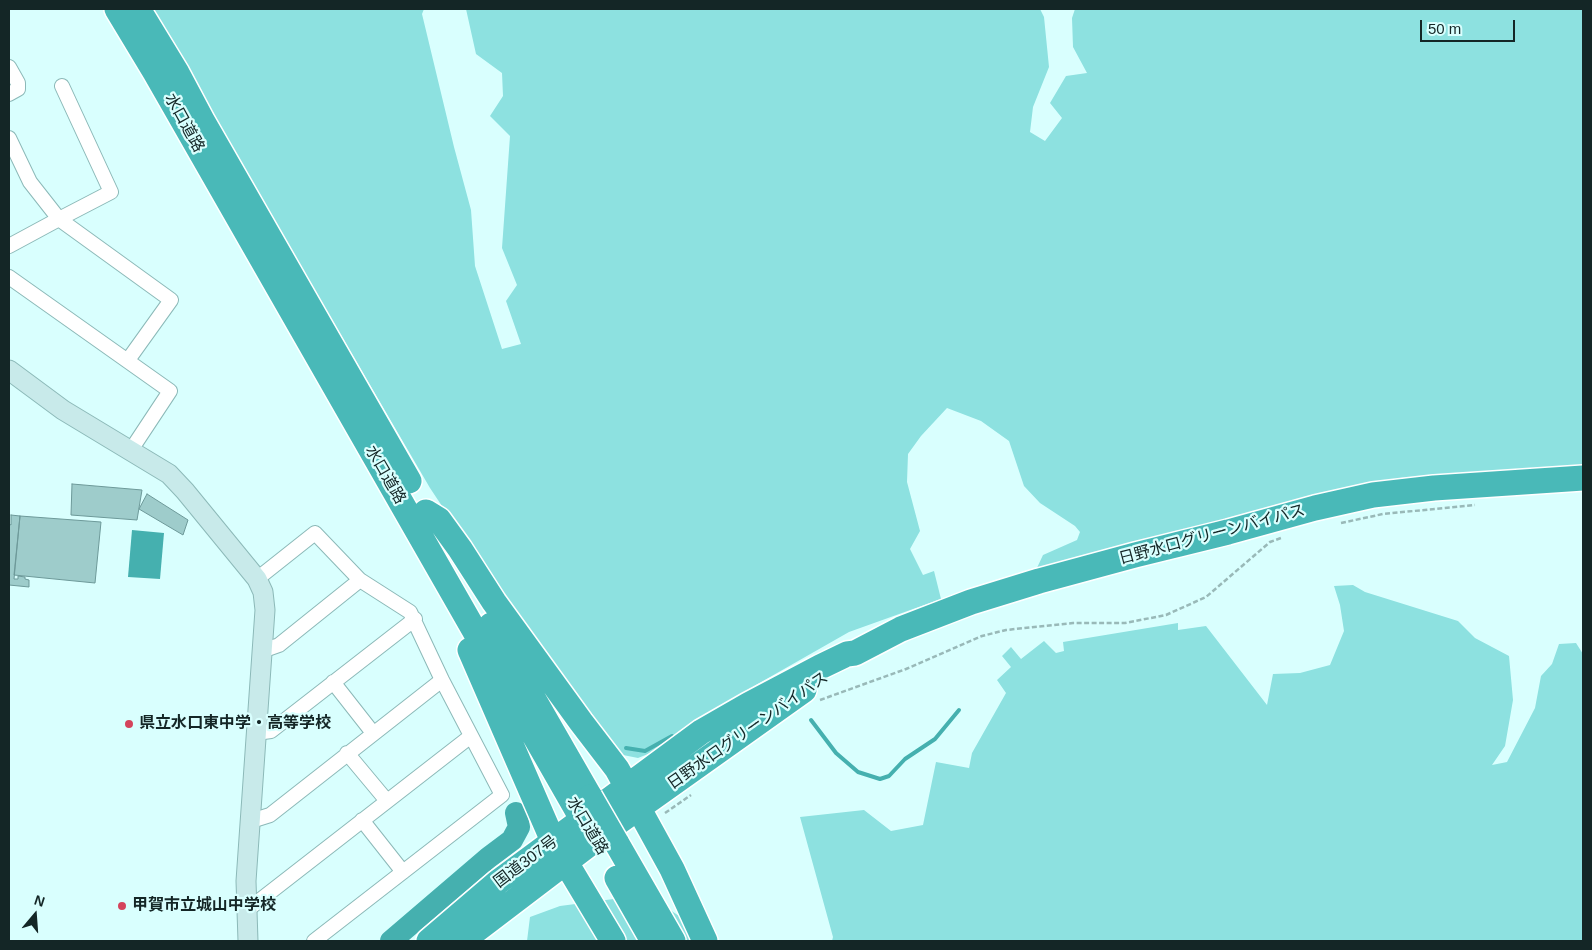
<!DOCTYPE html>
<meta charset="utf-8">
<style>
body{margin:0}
#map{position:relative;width:1592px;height:950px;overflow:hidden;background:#d9fffe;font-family:Helvetica,sans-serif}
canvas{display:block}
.frame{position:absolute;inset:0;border:10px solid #142626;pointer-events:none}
.north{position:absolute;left:10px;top:890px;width:50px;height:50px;-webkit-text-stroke:4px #d9fffe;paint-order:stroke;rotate:18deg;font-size:14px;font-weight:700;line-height:20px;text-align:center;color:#142626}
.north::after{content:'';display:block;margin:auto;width:18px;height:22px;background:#142626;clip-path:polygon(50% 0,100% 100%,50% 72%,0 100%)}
.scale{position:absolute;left:1420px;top:20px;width:95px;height:22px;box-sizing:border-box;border:2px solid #142626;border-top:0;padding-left:6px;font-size:15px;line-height:18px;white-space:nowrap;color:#142626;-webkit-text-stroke:4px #d9fffe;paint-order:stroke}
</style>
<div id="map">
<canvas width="1592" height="950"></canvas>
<div class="frame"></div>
<div class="north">N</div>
<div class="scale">50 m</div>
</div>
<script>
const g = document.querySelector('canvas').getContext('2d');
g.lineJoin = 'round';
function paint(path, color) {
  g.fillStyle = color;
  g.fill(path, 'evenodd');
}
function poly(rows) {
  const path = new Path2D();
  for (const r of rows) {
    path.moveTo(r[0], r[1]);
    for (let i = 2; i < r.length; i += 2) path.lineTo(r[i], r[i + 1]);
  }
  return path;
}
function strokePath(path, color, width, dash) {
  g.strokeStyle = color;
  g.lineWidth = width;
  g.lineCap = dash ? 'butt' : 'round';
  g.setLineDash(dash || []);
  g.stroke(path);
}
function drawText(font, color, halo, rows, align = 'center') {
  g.font = font + ' Helvetica,"Noto Sans JP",sans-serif';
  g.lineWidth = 4.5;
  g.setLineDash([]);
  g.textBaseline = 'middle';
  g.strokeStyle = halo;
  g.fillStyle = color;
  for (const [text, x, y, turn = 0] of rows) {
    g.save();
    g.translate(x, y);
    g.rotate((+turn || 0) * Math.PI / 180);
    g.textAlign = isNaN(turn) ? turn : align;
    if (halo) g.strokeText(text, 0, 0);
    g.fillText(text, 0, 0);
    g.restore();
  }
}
paint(poly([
 [153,9,424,9,422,14,454,147,471,210,475,266,502,349,521,344,506,301,517,285,502,248,510,136,490,116,503,96,502,73,476,54,466,9,1040,9,1044,17,1049,67,1033,107,1030,132,1045,141,1062,118,1050,103,1066,76,1087,73,1073,47,1072,18,1075,9,1583,9,1583,468,1400,478,1316,496,1036,570,1043,555,1077,540,1080,532,1075,526,1040,503,1024,486,1009,441,981,421,947,408,921,436,908,454,907,482,920,531,910,549,923,575,934,571,941,599,849,632,756,685,658,750,638,758,623,755,604,737,525,631,430,488,222,131],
 [1353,585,1365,592,1458,621,1475,638,1509,656,1513,700,1505,746,1492,765,1507,762,1535,708,1541,676,1552,664,1559,644,1576,643,1583,654,1583,941,832,941,833,937,800,817,864,810,891,831,923,825,936,762,969,768,972,753,1006,693,997,680,1011,667,1002,656,1011,647,1021,659,1044,641,1056,653,1064,651,1063,642,1178,623,1178,630,1206,626,1267,705,1273,674,1300,673,1330,665,1344,631,1340,605,1334,586],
 [629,897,651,897,682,918,696,941,527,941,530,917,560,906]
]), '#8de1e0');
paint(poly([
 [132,530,164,533,160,579,128,577]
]), '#45b0af');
strokePath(poly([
 [811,720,836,753,858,772,880,779,889,776,905,759,935,739,959,710],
 [626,748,645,751,672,736]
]), '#45b0af', 4);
strokePath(poly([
 [391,941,488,858,512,840,519,827,516,813]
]), '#45b0af', 22);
const building = poly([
 [72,484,142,490,137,520,71,515,72,484],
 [147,494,188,520,183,535,139,509,147,494],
 [11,515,20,516,14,579,18,579,18,576,25,577,25,579,29,580,29,587,9,585,9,524,11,525,11,515],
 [20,516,101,522,95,583,14,575,20,516]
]);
paint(building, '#9ecccb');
strokePath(building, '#6d9999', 1);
const street = poly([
 [9,67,18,83,18,89,9,94],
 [9,138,30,182,59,219,111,192,62,86],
 [9,246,59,219,171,300,128,360],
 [9,277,170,391,131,450],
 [257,579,315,533,360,580,410,612,442,680,502,795,314,941],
 [262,651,279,645,360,580],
 [333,682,373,733],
 [256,733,271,731,415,619],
 [347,753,387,801],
 [362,820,403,872],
 [251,821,270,815,442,680],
 [246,911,471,736]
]);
const secondary = poly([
 [9,370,63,410,169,474,185,491,257,579,263,592,265,610,246,881,248,941]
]);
const highway = poly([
 [117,9,155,72,577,810],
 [138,9,177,73,203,122,409,481],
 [426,512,439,520,460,549,494,602,581,722,617,769,672,869,705,941],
 [491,625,590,797],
 [470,650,553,841,613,941],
 [616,842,673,941],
 [617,878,653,941],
 [429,941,498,882,701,732,748,705,820,667,847,654,855,653,901,629,971,602,1039,581,1135,555,1228,532,1315,508,1373,495,1434,488,1583,478],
 [462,941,617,823,804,690]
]);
strokePath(street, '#8cb9b8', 16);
strokePath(secondary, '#8cb9b8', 21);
strokePath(highway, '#fff', 28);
strokePath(poly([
 [1341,523,1383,514,1475,505],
 [820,700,906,669,982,636,1006,630,1073,623,1125,623,1166,615,1206,597,1270,542,1281,538],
 [665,813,691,795]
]), '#99b9b8', 2.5, [5, 2.5]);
strokePath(street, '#fff', 14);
strokePath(secondary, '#c8eaea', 19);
strokePath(highway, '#49b9b8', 25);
const highwayBridge = poly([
 [590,797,616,842]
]);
strokePath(highwayBridge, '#fff', 28, []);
strokePath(highwayBridge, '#49b9b8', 25);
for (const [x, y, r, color] of [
 [129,724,5,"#d4445c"],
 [122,906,5,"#d4445c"]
]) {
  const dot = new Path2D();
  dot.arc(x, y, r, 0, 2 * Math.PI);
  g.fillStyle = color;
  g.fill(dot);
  strokePath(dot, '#d9fffe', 2);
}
drawText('16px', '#142626', '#d9fffe', [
 ["水口道路",184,123,61],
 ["水口道路",385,475,60],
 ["日野水口グリーンバイパス",1212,535,-15],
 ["日野水口グリーンバイパス",748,731,-35],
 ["水口道路",587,826,59],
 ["国道307号",526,862,-37]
]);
drawText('bold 16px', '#142626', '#d9fffe', [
 ["県立水口東中学・高等学校",139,724],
 ["甲賀市立城山中学校",132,906]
], 'left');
</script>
